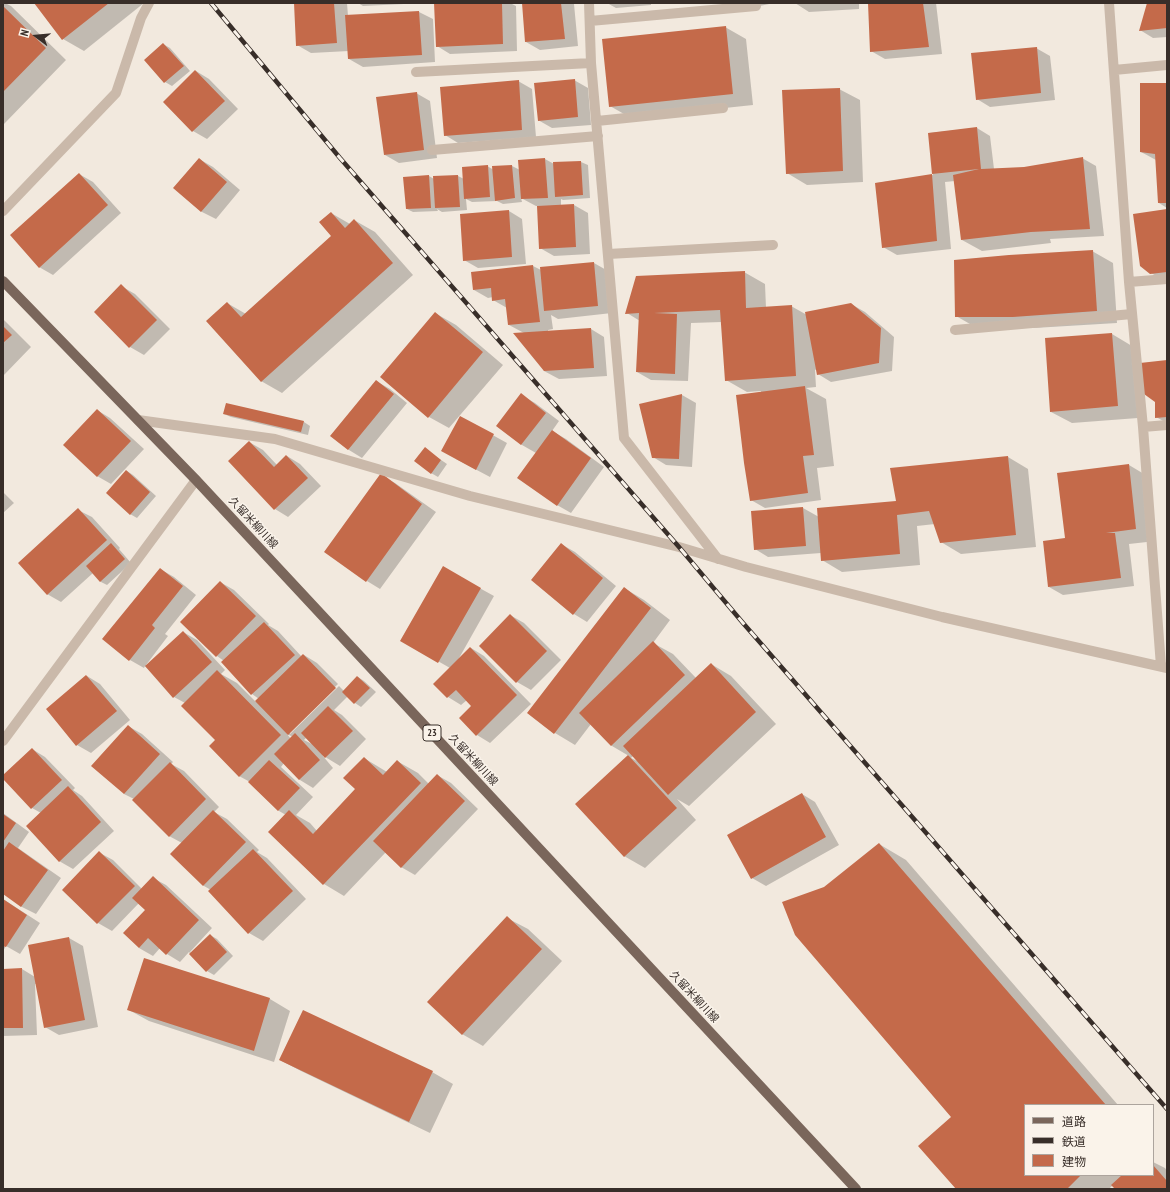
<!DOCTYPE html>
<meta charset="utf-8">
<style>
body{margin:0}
#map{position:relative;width:1170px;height:1192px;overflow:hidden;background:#f2e9de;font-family:"PT Sans Narrow","Noto Sans JP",sans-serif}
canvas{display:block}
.frame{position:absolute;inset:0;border:4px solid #382e29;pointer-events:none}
.legend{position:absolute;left:1024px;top:1104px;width:130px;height:72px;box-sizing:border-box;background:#faf3ea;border:1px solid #aca49d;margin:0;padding:5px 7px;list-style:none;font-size:12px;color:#382e29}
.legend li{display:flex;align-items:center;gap:8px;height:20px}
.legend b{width:20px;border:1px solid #aca49d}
.north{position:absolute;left:16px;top:16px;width:40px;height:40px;-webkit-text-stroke:3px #faf3ea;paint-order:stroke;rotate:286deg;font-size:11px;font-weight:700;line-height:16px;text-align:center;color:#382e29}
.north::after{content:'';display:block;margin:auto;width:14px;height:18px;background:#382e29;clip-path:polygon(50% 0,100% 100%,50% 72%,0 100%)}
</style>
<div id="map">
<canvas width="1170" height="1192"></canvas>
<div class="frame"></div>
<ul class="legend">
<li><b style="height:5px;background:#7a665b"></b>道路</li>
<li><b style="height:5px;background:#382e29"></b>鉄道</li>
<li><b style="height:11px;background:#c46a4a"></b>建物</li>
</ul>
<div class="north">N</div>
</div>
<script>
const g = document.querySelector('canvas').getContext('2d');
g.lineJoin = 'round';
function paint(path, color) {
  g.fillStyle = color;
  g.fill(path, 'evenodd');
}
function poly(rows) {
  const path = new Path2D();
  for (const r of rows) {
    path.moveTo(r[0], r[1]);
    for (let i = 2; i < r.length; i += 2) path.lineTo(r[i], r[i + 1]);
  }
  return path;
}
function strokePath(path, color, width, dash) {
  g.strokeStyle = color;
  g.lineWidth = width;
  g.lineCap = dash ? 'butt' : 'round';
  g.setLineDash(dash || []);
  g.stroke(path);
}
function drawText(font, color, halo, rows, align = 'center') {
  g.font = font + ' "PT Sans Narrow","Noto Sans JP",sans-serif';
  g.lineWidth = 3;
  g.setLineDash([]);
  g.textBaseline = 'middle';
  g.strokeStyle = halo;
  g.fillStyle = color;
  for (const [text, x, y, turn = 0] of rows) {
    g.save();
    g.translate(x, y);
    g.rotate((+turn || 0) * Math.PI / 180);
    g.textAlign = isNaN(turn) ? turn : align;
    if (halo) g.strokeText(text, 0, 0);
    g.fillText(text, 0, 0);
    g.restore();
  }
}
paint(poly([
 [3,3,5,3,11,6,66,60,3,125],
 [35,3,144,3,84,51,63,39],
 [295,3,347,3,348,16,419,12,433,19,435,62,363,67,349,59,349,51,311,53,297,45],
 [358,3,403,3,404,4,363,6],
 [435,3,510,3,516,6,517,51,450,54,437,46],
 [523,3,574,4,578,46,540,50,526,42],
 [607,3,651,3,651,5,616,8],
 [742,3,774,3,750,8],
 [795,3,859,3,859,9,809,12],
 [869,3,936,3,942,54,885,59,871,51],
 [1148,3,1167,3,1167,37,1153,38,1140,30],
 [725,27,746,39,753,105,631,118,610,106],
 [163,44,170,48,190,71,172,86,165,82,145,60],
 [1036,48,1050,56,1055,100,990,107,977,99],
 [196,71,209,79,238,109,207,139,193,131,165,102],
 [574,80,588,88,591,125,552,128,538,120],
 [518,81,532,89,536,137,458,143,445,135],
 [1167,84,1167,208,1159,203,1156,160,1141,152],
 [839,89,860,100,863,182,807,185,787,173],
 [416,93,430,101,437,158,399,163,385,155],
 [977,128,990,136,994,169,1025,168,1082,158,1096,166,1104,236,1050,239,1051,243,982,251,962,240,955,181,945,182,951,249,897,255,883,247,876,183,933,175,929,133],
 [199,159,213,167,240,190,216,219,202,212,175,188],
 [545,159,554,164,581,162,588,165,590,198,563,200,561,199,561,206,574,205,588,213,590,254,554,256,540,248,538,206,536,206,521,198,522,202,503,204,497,201,472,202,466,199,467,210,442,212,437,209,438,211,413,212,407,209,429,176,434,179,458,176,464,179,487,166,494,170,494,167,512,166,520,170],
 [79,174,93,182,121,213,53,275,39,267],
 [1167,210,1167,281,1165,281,1151,273],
 [509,211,522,219,526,264,478,268,464,260],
 [331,213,350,224,354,220,375,232,413,275,282,393,261,381,227,303,246,314,332,236],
 [1092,251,1113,263,1117,323,1034,328,1027,324,970,324,956,316],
 [594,263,608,271,612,313,558,319,551,315,553,329,548,330,548,332,591,329,604,337,607,376,559,379,544,371,524,333,509,325,507,308,493,300,493,297,488,298,474,290,472,273,533,266,541,270],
 [744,272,765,284,766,308,791,306,807,315,851,304,865,312,894,337,892,371,831,382,818,374,817,369,815,370,816,387,806,388,826,399,834,466,817,468,821,500,765,508,751,500,761,391,747,392,726,380,722,322,691,323,688,381,651,380,637,372,640,321,627,313],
 [121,286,135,294,170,329,144,355,130,347,95,312],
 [435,313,456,325,503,365,449,428,429,417],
 [3,319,31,347,3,376],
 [1112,334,1132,346,1138,418,1072,423,1051,412],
 [1167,361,1167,423,1156,417],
 [376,381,390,389,407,403,362,458,349,450,332,436],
 [521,395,535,403,559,421,552,431,566,439,604,467,571,513,557,505,536,453,522,445,497,426],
 [682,395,696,403,692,467,666,465,653,457,640,405],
 [97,410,110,418,144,449,111,484,97,476],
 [224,414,304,422,310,426,308,435,231,417],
 [460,417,507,443,490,477,456,459],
 [249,442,263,450,277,465,287,456,300,464,321,486,288,517,275,509],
 [425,449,447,464,438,477,431,473],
 [1008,457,1028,469,1036,547,961,554,941,542,935,524,917,526,920,565,842,572,822,560,821,553,768,557,755,549,752,512,803,508,819,517,897,502],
 [1129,465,1149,477,1156,541,1129,544,1134,586,1063,595,1049,587,1068,539],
 [127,471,133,475,156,496,137,518,130,514],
 [381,475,395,483,436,512,380,589,367,581],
 [3,492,14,503,3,513],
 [78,510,92,517,120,548,119,549,131,563,107,585,101,582,93,573,61,602,47,594],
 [561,544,575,552,616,586,587,622,574,614],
 [443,568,494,596,458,660,471,648,484,656,531,704,490,743,477,735,473,706,467,700,461,705,448,697,450,668,401,640],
 [160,569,174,577,196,595,165,634,168,636,146,665,146,666,183,632,197,640,225,670,221,674,237,683,256,702,259,699,252,694,223,662,224,661,217,656,220,582,234,590,269,624,268,625,278,631,302,657,304,655,317,663,338,684,290,731,290,734,339,686,344,691,358,677,364,681,376,692,361,707,355,703,348,696,334,710,342,715,366,739,340,766,322,755,333,768,313,788,300,780,284,763,281,767,313,797,296,815,310,823,317,831,357,789,364,758,387,772,397,761,418,773,429,784,437,775,451,783,478,809,415,875,401,867,386,852,344,896,324,884,286,815,279,811,250,782,239,776,216,740,185,703,174,697,145,666,144,668,130,660,103,639],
 [287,734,293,737,291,739],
 [306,738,312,744,304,740],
 [624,588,644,600,670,620,653,643,673,654,696,678,711,664,731,676,776,724,689,806,677,799,696,820,645,868,624,856,576,804,629,756,612,746,591,724,575,745,555,733,528,713],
 [633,756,639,762,631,758],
 [510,615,524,623,561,660,531,690,517,682,480,646],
 [87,676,100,684,130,720,91,753,77,745],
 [128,726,142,734,173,762,171,764,184,771,219,807,214,812,227,819,259,850,257,852,267,858,306,899,263,941,249,933,209,891,211,890,204,886,171,854,182,843,169,836,134,799,124,794],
 [32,749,45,757,75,788,73,790,82,796,114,831,73,869,59,861,41,813,32,808,3,778,3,776],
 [802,794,815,802,839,845,766,886,752,878],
 [3,813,29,832,18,848,61,878,36,914,22,907,3,893],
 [879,844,906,860,1118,1105,1025,1105,1025,1175,1153,1175,1153,1162,1165,1168,1167,1171,1167,1189,1116,1189,1113,1185,1109,1189,958,1189,952,1118,824,888],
 [100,853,113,860,142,889,153,878,166,885,212,928,190,952,191,953,210,935,217,939,233,956,214,975,207,971,189,952,180,962,167,954,160,948,153,956,139,948,146,910,139,903,112,931,98,923,63,890],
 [3,899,40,923,20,954,6,946,3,951],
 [507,918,528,929,562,961,483,1046,462,1034],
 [69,938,83,946,98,1027,59,1035,45,1027,37,984,35,984,37,1035,3,1036,3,970,22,969,35,977],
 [145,959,270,999,290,1011,274,1062,149,1021,129,1010],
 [280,1060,432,1072,453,1084,430,1133,301,1071]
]), '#0003');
paint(poly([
 [34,3,109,3,62,40],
 [294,3,334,3,337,43,296,46],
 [434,3,502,3,503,44,436,47],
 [522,3,561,3,565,39,525,42],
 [868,3,923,3,929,47,870,52],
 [1147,3,1167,3,1167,28,1139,31],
 [3,6,46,48,3,92],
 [419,11,422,55,348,59,345,15],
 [726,26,733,94,609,107,602,39],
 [163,43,184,66,164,83,144,60],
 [1037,47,1041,93,976,100,971,53],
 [195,70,225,101,192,132,163,102],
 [575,79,578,117,538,121,534,83],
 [519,80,522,130,444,136,440,87],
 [1140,83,1167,83,1167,203,1158,203,1155,154,1140,152],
 [840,88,843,171,786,174,782,90],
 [417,92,424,150,384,155,376,97],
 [977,127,981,169,1024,167,1083,157,1090,229,1031,232,961,240,953,175,979,169,932,174,928,133],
 [199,158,227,182,201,212,173,188],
 [545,158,548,198,521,199,518,160],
 [581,161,583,195,555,197,553,162],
 [488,165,490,197,464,199,462,167],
 [512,165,515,198,495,201,492,166],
 [79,173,108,205,39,268,10,235],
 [932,174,937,241,882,248,875,183],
 [429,175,431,208,406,209,403,177],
 [458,175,460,207,435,208,433,176],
 [574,204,576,247,539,249,537,206],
 [1167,209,1167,272,1150,274,1140,266,1133,214],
 [509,210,512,257,463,261,460,214],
 [331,212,345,228,354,219,393,263,261,382,206,321,227,302,241,317,331,236,319,222],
 [1093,250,1097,311,1013,317,955,317,954,260,1009,255],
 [594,262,598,306,544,311,540,267],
 [533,265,540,322,508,325,505,299,492,301,491,288,473,290,471,272],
 [745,271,746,308,792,305,796,376,725,381,720,310,654,313,677,314,675,374,636,372,639,313,625,314,636,276],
 [121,284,157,320,129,348,94,312],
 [851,303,881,328,879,363,817,375,805,312],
 [435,312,483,352,428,418,380,377],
 [3,326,12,335,3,343],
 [591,328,594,368,544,371,513,333],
 [1112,333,1118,406,1050,412,1045,338],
 [1167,360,1167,417,1155,418,1155,402,1144,394,1140,363],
 [376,380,394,394,348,450,330,436],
 [805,386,814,455,803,456,808,493,750,501,744,463,736,395],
 [521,393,546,413,521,445,496,426],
 [682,394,679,459,652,458,639,404],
 [226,403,304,421,301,432,223,414],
 [97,409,131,441,97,477,63,445],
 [460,416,494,434,476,470,441,451],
 [552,430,591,458,557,506,517,478],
 [249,441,274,467,286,455,308,478,274,510,228,461],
 [425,447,441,460,431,474,414,461],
 [1008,456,1016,535,940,543,929,511,897,515,900,554,821,561,817,508,896,501,890,468],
 [1129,464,1136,529,1106,533,1115,533,1121,578,1048,587,1043,541,1065,538,1057,473],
 [126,470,150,492,130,515,106,493],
 [381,473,422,504,366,582,324,552],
 [803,507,806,546,754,550,751,511],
 [78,508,107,540,47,595,18,563],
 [111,543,125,559,100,582,86,566],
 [561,543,603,578,573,615,531,580],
 [443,566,481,588,438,663,400,641],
 [160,568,183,586,152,625,155,628,129,661,102,639],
 [220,581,256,616,216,657,180,622],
 [624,587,651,608,554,734,527,713],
 [510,614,547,651,516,683,479,646],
 [264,622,295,655,251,695,221,662],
 [183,631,212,662,173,698,145,666],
 [653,641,685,675,611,746,579,713],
 [470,647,517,695,476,736,459,718,471,706,456,690,447,698,433,684],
 [303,654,336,688,288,735,255,701],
 [711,663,756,712,668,795,623,746],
 [217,670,281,735,239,777,209,746,215,740,181,706],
 [86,675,117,711,76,746,46,709],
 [357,676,370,688,354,704,342,692],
 [328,706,353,731,325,758,301,733],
 [128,725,160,754,124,794,91,766],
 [295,733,320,760,299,780,274,754],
 [32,748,62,780,31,809,3,779,3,775],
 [628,755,677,808,624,857,575,804],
 [364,757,383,775,397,760,421,783,323,885,268,832,289,810,313,834,355,789,343,778],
 [269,760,300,788,278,811,248,782],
 [170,762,206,799,169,837,132,800],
 [437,774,465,801,401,868,373,841],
 [68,786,101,822,59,862,26,826],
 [802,793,826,837,751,879,727,835],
 [213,810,246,842,203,886,170,854],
 [3,814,16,823,3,842],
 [9,842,48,870,21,907,3,894,3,851],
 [879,843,1106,1105,1025,1105,1025,1175,1081,1175,1067,1189,956,1189,918,1146,951,1117,795,935,782,902,824,887],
 [253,849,293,891,248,934,208,891],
 [99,851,135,886,97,924,62,890],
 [153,876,199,920,166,955,148,938,139,948,123,933,145,910,132,898],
 [3,899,27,915,6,947,3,946],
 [507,916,542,949,462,1035,427,1002],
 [210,934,227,952,206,972,189,954],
 [69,937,85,1020,44,1028,28,945],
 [144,958,270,998,254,1051,127,1010],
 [22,968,23,1028,3,1028,3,969],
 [303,1010,433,1071,409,1122,279,1060],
 [1153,1165,1167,1181,1167,1189,1115,1189,1111,1185,1122,1175,1153,1175]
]), '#c46a4a');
strokePath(poly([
 [589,3,591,63,624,438,718,559],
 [1109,3,1129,282,1143,427,1161,666],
 [590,21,756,6],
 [1114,70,1167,65],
 [416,72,591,63],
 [597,121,723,108],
 [432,150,598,136],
 [3,211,116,93,141,18,149,3],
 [608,254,773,245],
 [1129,282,1167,279],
 [955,330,1132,314],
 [138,420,275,439,470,496,679,547,746,567,942,617,1167,668],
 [1143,427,1167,425],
 [3,741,196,480]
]), '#cab9aa', 10);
strokePath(poly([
 [3,281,196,480,856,1189]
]), '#7a665b', 10);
const rail = poly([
 [211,3,340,158,679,547,743,623,1167,1109]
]);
strokePath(rail, '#382e29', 4.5);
strokePath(rail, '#faf3ea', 3, [9]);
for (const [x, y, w] of [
 [432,733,18]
]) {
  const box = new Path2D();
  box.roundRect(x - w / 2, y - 8, w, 16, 3);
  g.fillStyle = '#faf3ea';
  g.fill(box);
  strokePath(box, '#382e29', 1);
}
drawText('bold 10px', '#382e29', null, [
 ["23",432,733]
]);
drawText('11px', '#382e29', '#faf3ea', [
 ["久留米柳川線",253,523,47],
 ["久留米柳川線",473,760,47],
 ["久留米柳川線",694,997,47]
]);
</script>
